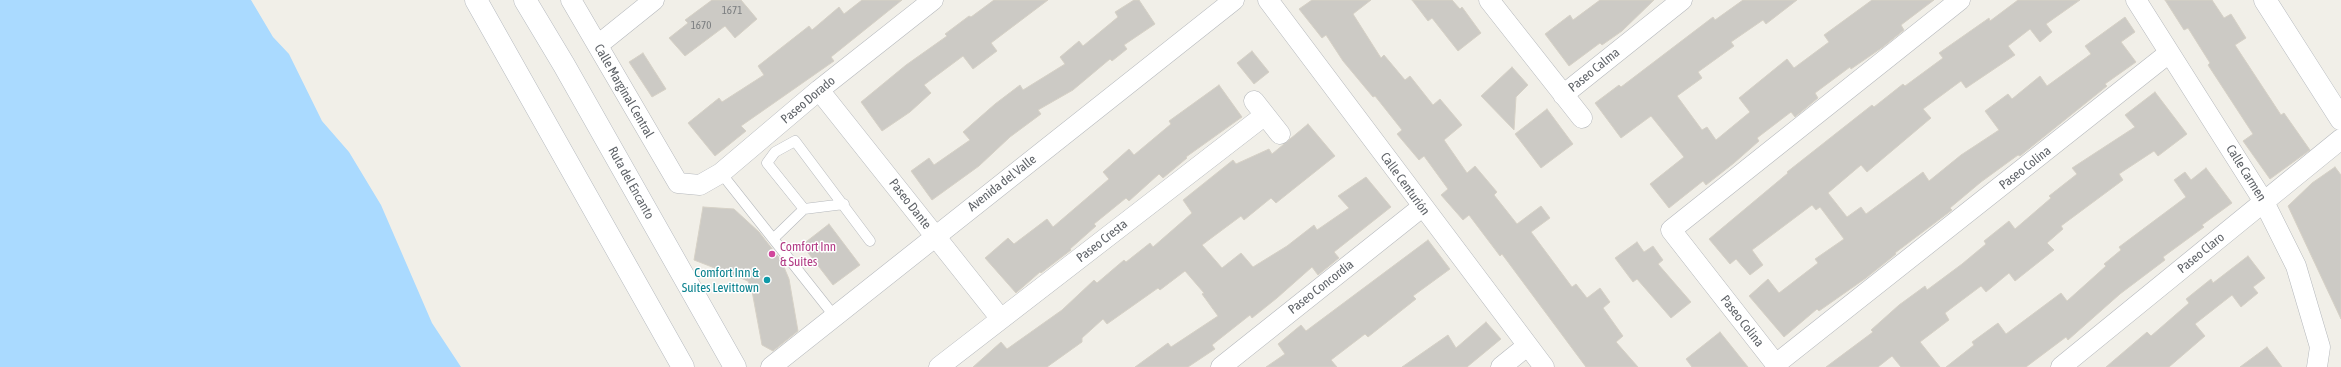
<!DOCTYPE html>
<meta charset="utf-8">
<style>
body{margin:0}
canvas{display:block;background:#f1efe8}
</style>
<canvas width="2341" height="367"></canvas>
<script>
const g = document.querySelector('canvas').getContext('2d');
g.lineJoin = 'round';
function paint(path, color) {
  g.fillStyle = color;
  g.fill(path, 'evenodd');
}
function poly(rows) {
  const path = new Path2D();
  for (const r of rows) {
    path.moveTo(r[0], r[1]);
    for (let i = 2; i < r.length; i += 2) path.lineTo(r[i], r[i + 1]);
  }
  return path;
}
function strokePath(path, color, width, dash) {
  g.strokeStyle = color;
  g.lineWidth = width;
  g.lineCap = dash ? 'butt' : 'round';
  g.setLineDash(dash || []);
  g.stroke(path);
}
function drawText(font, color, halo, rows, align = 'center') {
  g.font = font + ' "Asap Condensed",sans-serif';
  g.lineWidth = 3;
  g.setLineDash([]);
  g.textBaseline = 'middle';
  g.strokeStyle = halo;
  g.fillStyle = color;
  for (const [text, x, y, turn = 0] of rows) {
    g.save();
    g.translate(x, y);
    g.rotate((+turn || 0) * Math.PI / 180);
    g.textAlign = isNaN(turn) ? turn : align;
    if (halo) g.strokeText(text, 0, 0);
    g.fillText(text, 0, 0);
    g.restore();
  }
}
paint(poly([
 [0,0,251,0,273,37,289,54,322,121,349,152,381,205,432,323,461,367,0,367]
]), '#aadaff');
const building = poly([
 [712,0,741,0,757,19,735,38,725,26,685,56,669,38,688,23,685,20,712,0],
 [862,0,902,0,831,57,834,61,741,126,746,131,715,156,688,123,719,98,722,102,764,75,758,66,809,26,812,30,839,7,844,14,862,0],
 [994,0,1048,0,991,43,997,51,973,69,963,56,924,85,931,93,910,112,882,131,861,102,906,65,947,36,945,34,969,16,971,17,994,0],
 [1134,0,1139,0,1155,24,1124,45,1127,49,1112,61,1110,59,1073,90,1038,110,1041,114,1010,137,979,166,932,200,911,171,929,158,934,165,970,140,963,132,995,104,1020,85,1023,90,1065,64,1060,57,1079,41,1083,46,1118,17,1115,12,1134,0],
 [1312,0,1371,0,1353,14,1381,58,1384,55,1405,80,1410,76,1433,105,1440,99,1462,125,1444,140,1467,173,1475,166,1497,192,1494,195,1517,224,1541,206,1550,218,1531,232,1572,287,1576,284,1587,298,1600,288,1610,302,1603,308,1623,336,1616,342,1638,367,1586,367,1502,254,1500,256,1469,215,1463,220,1441,195,1448,189,1424,156,1419,160,1397,134,1402,130,1375,96,1373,97,1343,61,1326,35,1322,38,1299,9,1312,0],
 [1412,0,1452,0,1460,9,1462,7,1481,33,1458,51,1432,18,1428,21,1412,0],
 [1600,0,1654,0,1622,31,1602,45,1600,43,1569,66,1545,34,1570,15,1573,20,1600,0],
 [1743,0,1797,0,1766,24,1763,20,1731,42,1734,46,1698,72,1702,78,1677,96,1702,130,1707,127,1716,140,1750,112,1739,98,1787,59,1794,68,1829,42,1824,35,1872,0,1934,0,1901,25,1904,30,1883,47,1851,69,1850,67,1815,93,1818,98,1795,117,1791,112,1757,138,1759,141,1734,163,1706,185,1703,181,1669,208,1650,184,1684,157,1651,116,1621,138,1595,103,1619,85,1621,87,1713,17,1715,20,1743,0],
 [2018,0,2080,0,2046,24,2052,32,2040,42,2030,29,2008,46,2015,55,1966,88,1961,81,1923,109,1931,118,1867,172,1861,165,1828,193,1847,217,1861,207,1866,214,1923,172,1929,181,1961,155,1999,130,1985,111,2008,94,2012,99,2040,76,2047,86,2091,54,2085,46,2125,17,2135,32,2121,42,2136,62,2105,84,2107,86,2020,156,2018,155,1981,182,1950,208,1952,210,1895,253,1896,254,1866,278,1819,311,1817,309,1784,337,1749,296,1768,279,1779,293,1818,263,1815,259,1844,239,1820,207,1816,210,1812,205,1752,250,1763,265,1750,275,1736,259,1730,264,1709,239,1788,173,1787,172,1872,105,1874,107,1903,84,1905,86,1943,58,1939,53,1989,18,1990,21,2018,0],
 [2165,0,2212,0,2224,18,2231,14,2246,38,2235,45,2281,115,2284,113,2310,150,2270,179,2243,141,2253,134,2208,65,2210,63,2188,28,2184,30,2165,0],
 [1252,51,1269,72,1254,84,1237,63,1252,51],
 [643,53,666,89,652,97,629,62,643,53],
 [1512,67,1528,85,1516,97,1514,130,1481,96,1512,67],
 [1219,85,1242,117,1186,157,1187,158,1163,178,1159,174,1129,201,1126,198,1094,224,1096,226,1070,249,1071,250,1041,273,1040,272,1016,293,985,258,1008,238,1014,244,1047,219,1053,227,1109,179,1103,172,1129,149,1134,155,1171,124,1169,121,1219,85],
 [2155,92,2187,134,2158,156,2154,151,2119,174,2123,180,2061,226,2063,229,2047,243,2054,250,2015,281,2009,273,1986,292,1981,286,1945,313,1949,320,1920,342,1940,367,1901,367,1892,356,1878,367,1826,367,1873,332,1871,330,1899,305,1925,286,1927,290,1962,264,1986,244,1984,241,2009,221,2015,229,2051,198,2049,196,2077,174,2072,168,2135,127,2125,115,2155,92],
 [1547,109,1573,144,1541,168,1515,134,1547,109],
 [1308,124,1335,156,1276,203,1271,198,1244,220,1241,216,1202,245,1222,268,1241,253,1253,267,1287,246,1314,225,1317,230,1349,208,1338,196,1366,177,1391,207,1334,252,1339,258,1318,275,1312,267,1277,298,1252,318,1250,315,1212,345,1215,349,1188,367,1135,367,1168,343,1171,347,1218,316,1202,294,1204,293,1185,271,1160,290,1158,288,1107,324,1103,319,1082,338,1082,342,1047,367,973,367,1001,342,1007,349,1062,310,1094,280,1097,283,1124,260,1126,262,1150,243,1153,247,1192,213,1183,200,1233,160,1236,164,1269,149,1272,154,1308,124],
 [2335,167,2341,175,2341,319,2288,206,2312,183,2335,167],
 [2206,168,2232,203,2202,225,2204,227,2163,257,2165,260,2120,294,2068,340,2066,337,2026,367,1946,367,1974,345,1972,342,1998,323,2006,334,2061,293,2067,301,2106,266,2104,264,2121,250,2119,247,2186,197,2174,180,2185,172,2191,180,2206,168],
 [703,207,734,209,759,232,781,260,789,279,798,331,773,351,762,345,752,291,748,281,694,260,703,207],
 [829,224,860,265,833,285,802,245,829,224],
 [1428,240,1450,269,1413,296,1416,299,1368,337,1365,334,1331,360,1337,367,1266,367,1285,354,1278,344,1301,325,1306,331,1428,240],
 [1637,242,1644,252,1653,246,1663,260,1658,264,1691,302,1671,318,1637,279,1633,282,1615,258,1637,242],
 [2248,256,2265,278,2253,287,2258,293,2241,307,2232,295,2195,324,2205,336,2169,367,2106,367,2147,332,2151,336,2189,303,2186,299,2211,279,2213,283,2248,256],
 [1486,322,1501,339,1467,367,1402,367,1448,335,1456,348,1486,322],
 [1720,332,1748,367,1692,367,1686,359,1720,332],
 [2267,347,2282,367,2240,367,2267,347]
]);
paint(building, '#cccac5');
strokePath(building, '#d6d1c6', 1);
const lane = poly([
 [721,173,835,317],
 [804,209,767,163,775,152,795,141,870,241],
 [774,238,804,209,844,204]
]);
const street = poly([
 [571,0,678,183,700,185,721,173,819,90,933,0],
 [1268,0,1544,367],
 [1489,0,1582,118],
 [2136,0,2264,202,2296,266,2320,347,2317,367],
 [598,45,654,0],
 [819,90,1001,319],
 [1563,95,1682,0],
 [1254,101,1280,134],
 [1776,364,2169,53],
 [771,367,1234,0],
 [939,367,1265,115],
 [1221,367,1422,207],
 [1501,367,1527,346],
 [1778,367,1671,230,1960,0],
 [2061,367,2341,139]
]);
const secondary = poly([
 [476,0,683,367],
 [525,0,564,65,735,367],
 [2265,0,2341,119]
]);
strokePath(lane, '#b5b8bc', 11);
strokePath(street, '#b5b8bc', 21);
strokePath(secondary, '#b6babf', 23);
strokePath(lane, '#fff', 10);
strokePath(street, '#fff', 20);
strokePath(secondary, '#fff', 22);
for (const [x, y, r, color] of [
 [772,254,4,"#d1479c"],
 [767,280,4,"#0f9aa8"]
]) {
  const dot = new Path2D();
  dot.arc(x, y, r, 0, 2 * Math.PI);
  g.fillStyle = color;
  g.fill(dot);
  strokePath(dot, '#fff', 1.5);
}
drawText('11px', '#7a7d7f', null, [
 ["1671",732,11],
 ["1670",701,26]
]);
drawText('13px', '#5f6368', '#fff', [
 ["Paseo Calma",1594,70,-39],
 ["Calle Marginal Central",624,91,60],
 ["Paseo Dorado",808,100,-40],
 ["Paseo Colina",2025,168,-38],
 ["Calle Carmen",2246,173,58],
 ["Ruta del Encanto",631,183,61],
 ["Avenida del Valle",1002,183,-38],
 ["Calle Centurión",1405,184,54],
 ["Paseo Dante",910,204,52],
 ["Paseo Cresta",1102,241,-38],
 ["Paseo Claro",2201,253,-39],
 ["Paseo Concordia",1321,287,-38],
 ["Paseo Colina",1742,321,52]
]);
drawText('13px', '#b23c85', '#fff', [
 ["Comfort Inn",780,247],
 ["& Suites",780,262]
], 'left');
drawText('13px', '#0d838f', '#fff', [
 ["Comfort Inn &",759,273],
 ["Suites Levittown",759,288]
], 'right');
</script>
